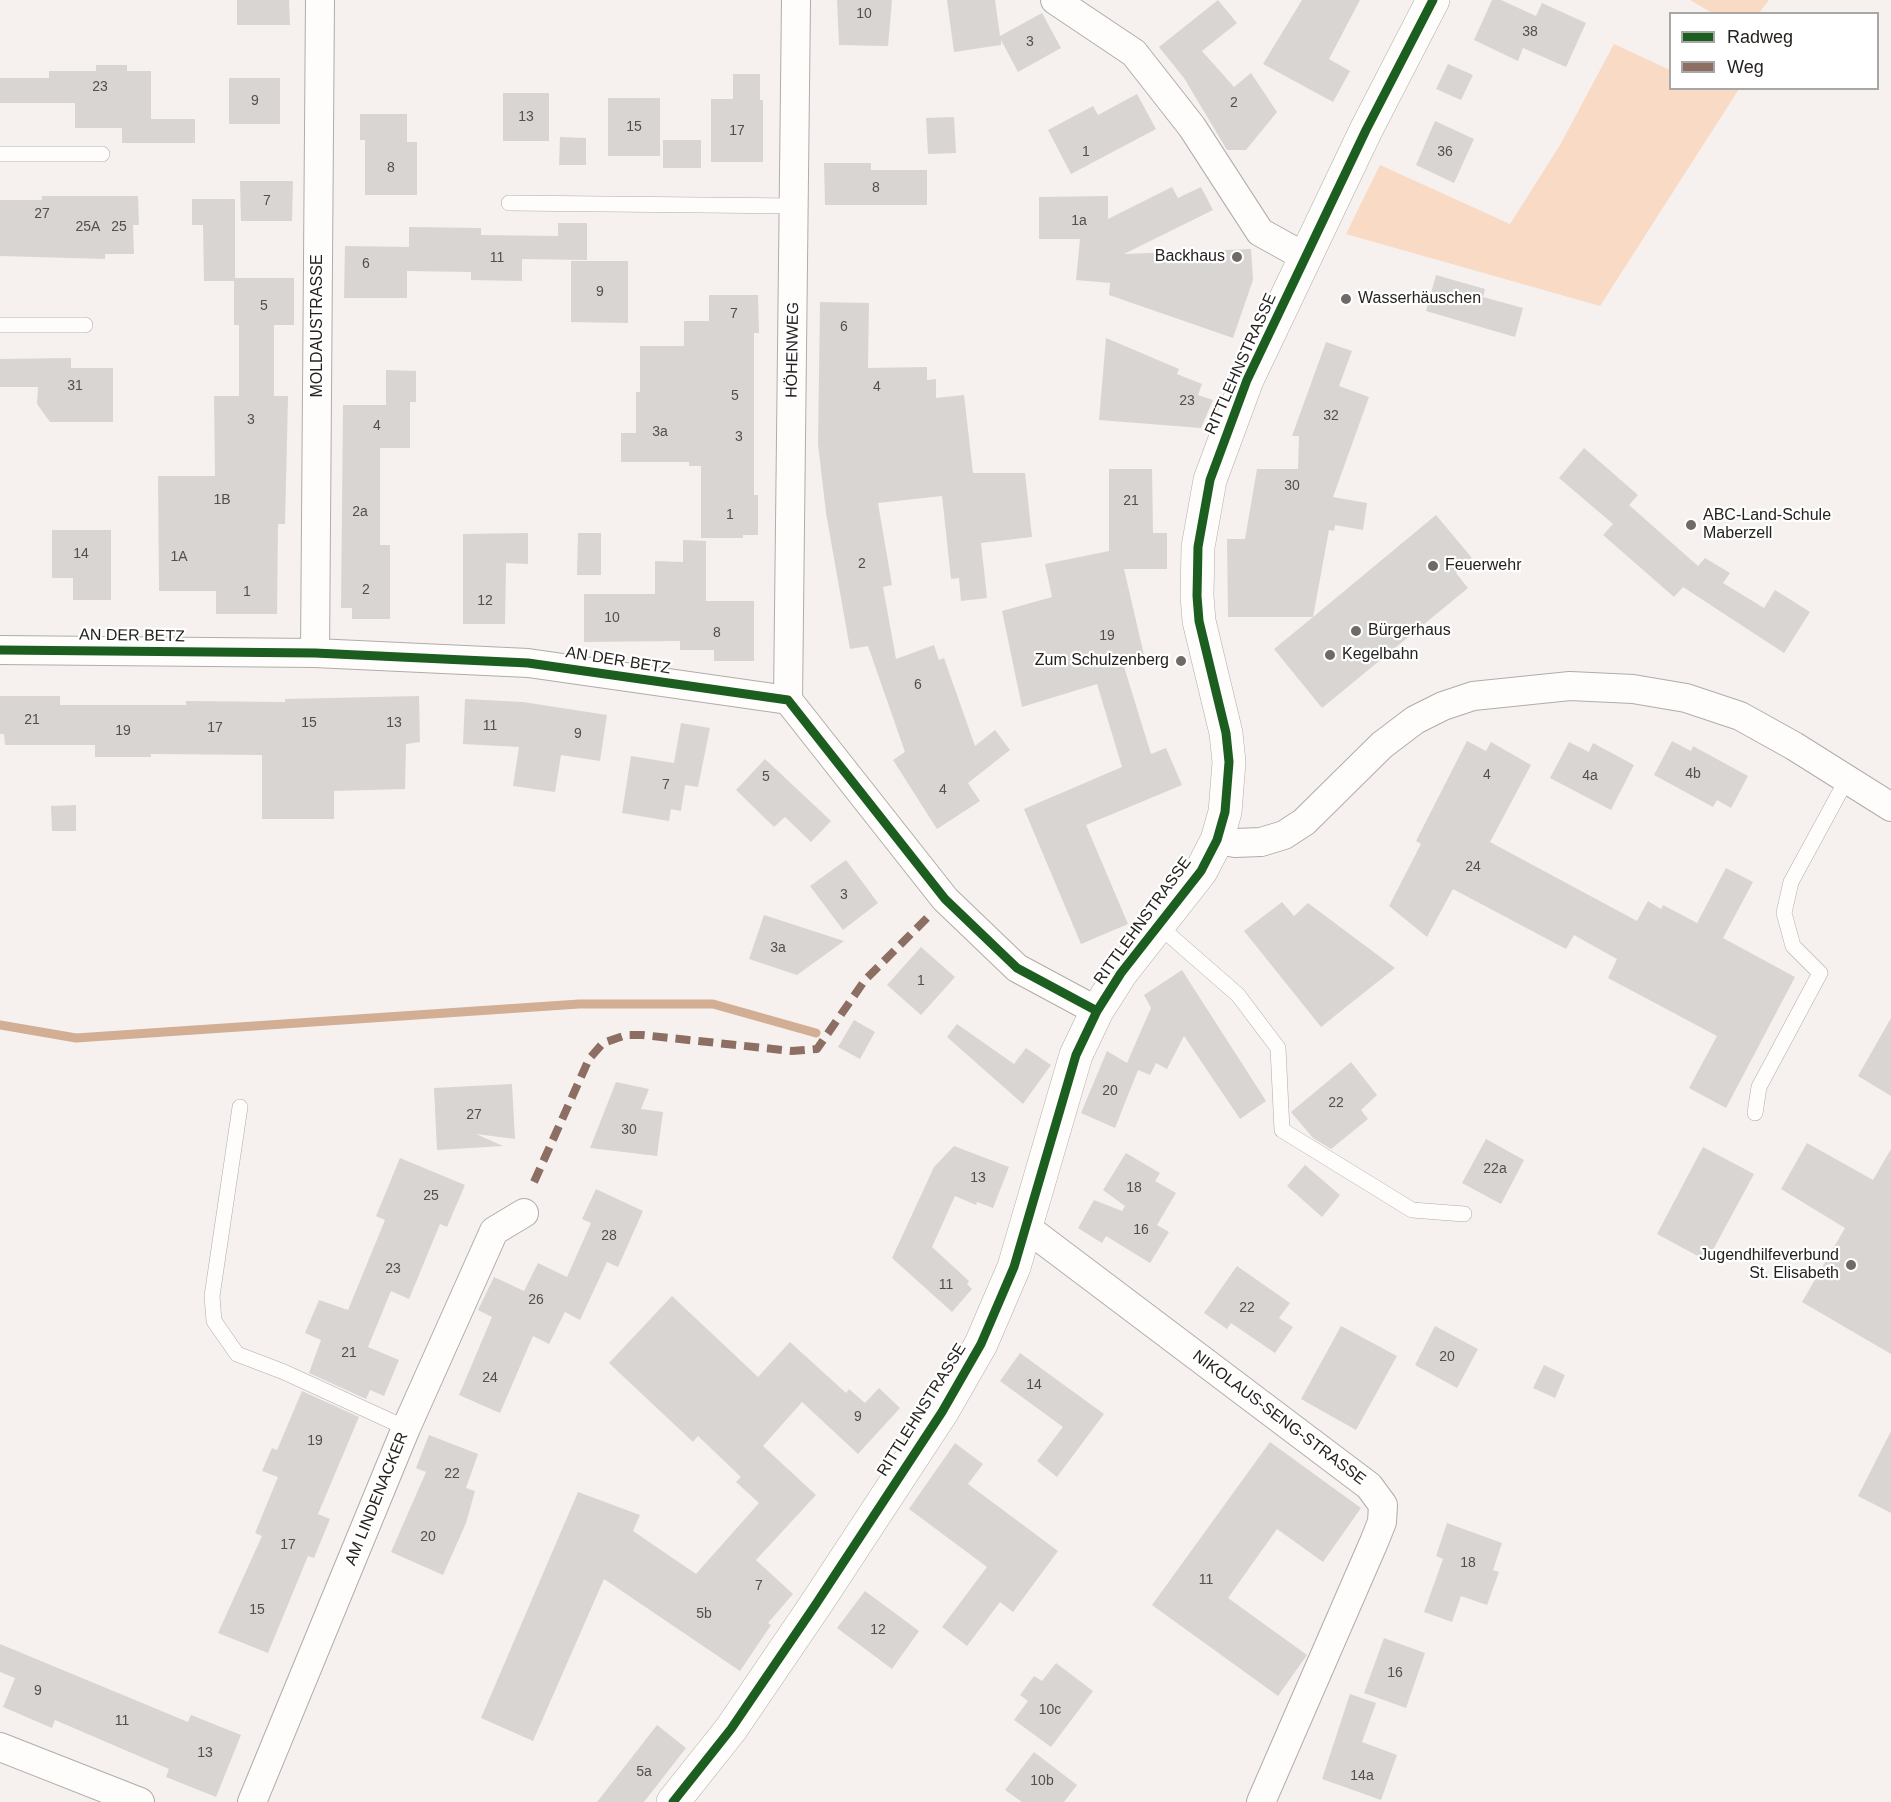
<!DOCTYPE html>
<meta charset="utf-8">
<style>
body{margin:0}
#map{position:relative;width:1891px;height:1802px;overflow:hidden;background:#f6f1ee;font-family:Helvetica,sans-serif}
canvas{display:block}
.legend{position:absolute;left:1669px;top:12px;width:210px;height:78px;box-sizing:border-box;background:#fff;border:2px solid #a8a7a6;margin:0;padding:8px 10px;list-style:none;font-size:18px;color:#262220}
.legend li{display:flex;align-items:center;gap:12px;height:30px}
.legend b{width:30px;border:2px solid #a8a7a6}
</style>
<div id="map">
<canvas width="1891" height="1802"></canvas>
<ul class="legend">
<li><b style="height:8px;background:#1b5e20"></b>Radweg</li>
<li><b style="height:8px;background:#8d6e63"></b>Weg</li>
</ul>
</div>
<script>
const g = document.querySelector('canvas').getContext('2d');
g.lineJoin = 'round';
function paint(path, color) {
  g.fillStyle = color;
  g.fill(path, 'evenodd');
}
function poly(rows) {
  const path = new Path2D();
  for (const r of rows) {
    path.moveTo(r[0], r[1]);
    for (let i = 2; i < r.length; i += 2) path.lineTo(r[i], r[i + 1]);
  }
  return path;
}
function strokePath(path, color, width, dash) {
  g.strokeStyle = color;
  g.lineWidth = width;
  g.lineCap = dash ? 'butt' : 'round';
  g.setLineDash(dash || []);
  g.stroke(path);
}
function drawText(font, color, halo, rows, align = 'center') {
  g.font = font + ' Helvetica,sans-serif';
  g.lineWidth = 4.5;
  g.setLineDash([]);
  g.textBaseline = 'middle';
  g.strokeStyle = halo;
  g.fillStyle = color;
  for (const [text, x, y, turn = 0] of rows) {
    g.save();
    g.translate(x, y);
    g.rotate((+turn || 0) * Math.PI / 180);
    g.textAlign = isNaN(turn) ? turn : align;
    if (halo) g.strokeText(text, 0, 0);
    g.fillText(text, 0, 0);
    g.restore();
  }
}
paint(poly([
 [1690,0,1769,0,1759,13,1714,14],
 [1614,44,1670,70,1670,88,1739,89,1600,306,1346,234,1380,165,1510,224,1560,145]
]), '#f8dac5');
strokePath(poly([
 [0,1025,76,1038,579,1004,713,1004,816,1033]
]), '#d2ae94', 9);
paint(poly([
 [237,0,289,0,290,25,237,25],
 [837,0,892,0,888,46,839,45],
 [947,0,995,0,1000,36,1042,13,1061,48,1018,72,1001,40,1001,45,954,52],
 [1218,0,1237,23,1202,51,1234,87,1251,73,1277,112,1246,150,1227,150,1184,78,1159,47],
 [1302,0,1360,0,1329,59,1350,71,1333,102,1263,64],
 [1492,0,1501,0,1536,16,1542,3,1586,23,1566,67,1523,48,1518,61,1474,40],
 [1448,64,1473,75,1461,100,1436,89],
 [96,65,127,65,127,71,151,71,151,119,195,119,195,143,122,143,122,128,75,128,75,103,0,103,0,78,49,78,49,71,96,71],
 [733,74,760,74,760,100,763,100,763,162,711,162,711,99,733,99],
 [229,78,280,78,280,124,229,124],
 [503,93,549,93,549,141,503,141],
 [1137,94,1156,129,1071,174,1048,130,1093,106,1098,115],
 [608,98,660,98,660,156,608,156],
 [360,114,407,114,407,142,417,142,417,195,365,195,365,140,360,140],
 [954,117,956,153,928,154,926,118],
 [1435,121,1474,139,1454,183,1416,165],
 [560,137,586,138,586,165,559,165],
 [663,140,701,140,701,168,663,168],
 [824,163,871,163,871,170,927,170,927,205,825,205],
 [240,181,293,181,292,221,241,221],
 [1172,187,1178,198,1201,187,1213,210,1124,254,1251,249,1253,280,1233,338,1109,295,1110,283,1076,280,1080,239,1039,239,1039,197,1108,196,1108,219],
 [42,196,138,196,139,225,133,225,134,254,105,254,105,259,0,256,0,200,42,200],
 [192,199,235,199,235,278,294,278,294,325,274,325,274,396,288,396,285,524,278,524,277,614,216,614,216,591,159,591,158,476,215,476,214,396,239,396,239,325,234,325,234,281,204,281,203,225,192,225],
 [558,223,587,223,587,260,522,259,522,281,471,280,471,272,407,271,407,298,344,298,345,246,409,247,409,227,481,228,481,235,558,236],
 [571,261,628,261,628,323,571,322],
 [1436,275,1485,289,1483,297,1523,308,1515,337,1426,311],
 [709,295,758,295,759,333,754,333,754,495,758,495,758,535,743,535,743,538,701,538,701,466,689,466,689,462,621,462,621,433,636,433,636,392,640,392,640,346,684,346,684,321,709,321],
 [820,302,869,303,868,368,927,367,927,380,936,379,936,398,964,395,973,473,1025,473,1032,537,981,543,987,598,961,601,959,578,951,579,942,496,878,503,892,585,883,587,896,659,934,645,939,660,944,658,975,746,995,730,1010,750,968,783,980,801,937,829,893,760,905,752,868,646,850,649,826,513,818,444],
 [1106,338,1179,369,1177,374,1202,384,1198,395,1213,400,1201,428,1099,420],
 [1326,342,1352,351,1339,386,1369,397,1333,497,1367,503,1363,530,1335,525,1334,531,1329,530,1313,617,1436,515,1472,558,1456,573,1468,588,1322,708,1274,649,1313,617,1228,617,1227,539,1245,539,1257,469,1298,469,1299,436,1292,436],
 [71,358,71,368,113,368,113,422,50,422,37,404,38,387,0,387,0,359],
 [386,370,416,371,416,402,410,402,410,448,380,448,380,545,390,545,390,619,352,619,352,608,341,608,343,405,386,405],
 [1584,448,1638,495,1629,505,1698,566,1705,558,1730,573,1723,583,1764,608,1775,590,1810,612,1784,653,1683,587,1674,597,1603,535,1613,524,1559,478],
 [1109,469,1152,469,1153,533,1167,533,1167,569,1124,569,1144,655,1122,660,1151,754,1166,748,1182,785,1086,825,1128,924,1081,944,1024,809,1122,767,1097,684,1022,707,1002,611,1052,597,1045,564,1109,551],
 [52,530,111,530,111,600,73,600,73,578,52,578],
 [528,533,528,564,506,563,505,624,463,624,463,534],
 [578,533,601,533,601,575,577,575],
 [683,540,706,541,706,601,754,601,754,661,714,661,714,650,680,650,680,641,584,642,584,594,655,594,655,561,683,562],
 [0,696,60,696,60,705,186,705,186,701,285,702,285,699,419,696,420,742,406,744,405,789,334,791,334,819,262,819,262,755,151,754,151,757,95,757,95,745,5,745,4,734,0,734],
 [465,699,523,702,607,715,600,761,561,755,555,792,513,786,519,747,463,744],
 [681,723,710,728,698,787,685,785,681,811,671,809,669,821,622,813,631,756,674,763],
 [1467,741,1486,751,1491,742,1531,765,1490,842,1637,921,1648,901,1661,909,1663,905,1697,923,1726,868,1753,882,1723,938,1795,977,1726,1108,1689,1088,1717,1036,1608,978,1617,959,1574,935,1566,949,1453,889,1427,937,1389,906,1421,844,1416,841],
 [1672,741,1691,751,1693,746,1748,776,1731,808,1717,800,1713,807,1654,775],
 [1569,742,1589,752,1593,743,1634,765,1611,810,1550,778],
 [765,759,831,821,811,842,785,817,774,827,736,790],
 [76,805,76,831,52,831,51,806],
 [846,860,878,903,843,930,810,886],
 [1282,902,1294,916,1308,903,1395,968,1321,1027,1244,931],
 [764,915,844,941,797,975,749,959],
 [921,947,955,977,921,1015,887,985],
 [1182,970,1266,1101,1240,1119,1184,1036,1167,1069,1156,1063,1150,1075,1138,1070,1115,1128,1081,1113,1107,1051,1127,1063,1151,1008,1144,995],
 [1891,1018,1891,1096,1858,1076],
 [854,1020,875,1032,860,1059,838,1047],
 [957,1024,1014,1064,1026,1048,1051,1065,1023,1104,947,1037],
 [1351,1062,1377,1095,1361,1110,1368,1119,1331,1149,1313,1138,1291,1112],
 [616,1082,649,1089,641,1109,663,1112,657,1156,590,1148],
 [512,1084,515,1139,476,1134,503,1146,437,1150,434,1088],
 [1486,1139,1524,1160,1501,1204,1462,1183],
 [1807,1143,1873,1180,1891,1149,1891,1354,1802,1302,1845,1228,1781,1189],
 [954,1146,1009,1167,993,1208,977,1202,976,1205,955,1196,932,1247,969,1281,967,1284,972,1289,952,1312,892,1258,934,1167],
 [1703,1147,1754,1174,1707,1261,1657,1234],
 [1126,1153,1160,1173,1155,1181,1176,1193,1157,1225,1169,1232,1150,1263,1106,1236,1102,1243,1078,1228,1094,1200,1122,1211,1125,1206,1103,1190],
 [400,1158,465,1185,447,1227,440,1224,409,1299,391,1291,368,1347,399,1360,384,1396,370,1390,366,1399,309,1373,321,1340,305,1333,319,1300,348,1310,385,1220,376,1216],
 [1305,1165,1340,1195,1322,1217,1287,1186],
 [596,1189,643,1211,618,1267,607,1262,580,1320,565,1312,549,1344,533,1336,500,1413,459,1395,492,1317,478,1310,494,1277,524,1291,538,1263,567,1277,591,1223,582,1219],
 [1237,1266,1290,1303,1279,1318,1293,1327,1275,1353,1231,1323,1227,1329,1204,1313],
 [672,1296,758,1377,790,1342,846,1393,849,1389,865,1403,879,1388,900,1408,858,1454,802,1402,763,1446,816,1495,756,1560,793,1594,768,1623,771,1625,740,1671,604,1579,533,1741,481,1718,578,1492,640,1515,633,1531,696,1574,759,1503,736,1482,741,1477,698,1436,693,1442,609,1363],
 [1341,1326,1397,1356,1356,1430,1301,1399],
 [1435,1326,1478,1349,1457,1388,1415,1365],
 [1020,1353,1104,1414,1057,1477,1037,1461,1063,1427,1000,1381],
 [1544,1365,1565,1375,1555,1398,1533,1388],
 [302,1391,359,1417,318,1514,330,1519,314,1558,308,1556,268,1653,218,1633,262,1536,255,1533,278,1477,262,1471,272,1448,277,1450],
 [1891,1431,1891,1513,1858,1496],
 [429,1435,478,1454,466,1488,475,1491,466,1523,443,1575,391,1552,426,1472,416,1468],
 [1270,1442,1361,1508,1323,1562,1277,1529,1228,1598,1307,1655,1278,1696,1152,1605],
 [955,1443,983,1464,968,1484,1058,1551,1013,1612,1000,1602,967,1646,942,1627,987,1567,909,1509],
 [1447,1523,1502,1543,1493,1570,1499,1572,1487,1605,1461,1596,1452,1622,1424,1612,1443,1559,1436,1556],
 [865,1591,919,1631,892,1669,837,1628],
 [1384,1638,1425,1653,1406,1708,1364,1693],
 [0,1644,188,1722,191,1715,241,1735,216,1797,166,1777,169,1769,55,1720,52,1728,3,1707,15,1678,0,1672],
 [1056,1663,1093,1691,1051,1747,1014,1720,1028,1701,1020,1695,1034,1676,1042,1681],
 [1350,1694,1376,1703,1362,1742,1397,1755,1381,1800,1322,1779],
 [657,1725,686,1748,644,1802,597,1802],
 [1034,1752,1077,1785,1064,1802,1022,1802,1005,1790]
]), '#d9d5d2');
const service = poly([
 [0,154,102,154],
 [509,203,796,206],
 [0,325,85,325],
 [1159,926,1238,995,1278,1048,1282,1130,1412,1210,1464,1214],
 [240,1107,212,1296,214,1321,237,1354,284,1372,406,1428],
 [1755,1113,1759,1087,1820,973,1793,946,1784,913,1791,882,1847,779]
]);
const minor = poly([
 [1055,0,1134,53,1192,127,1260,232,1305,257],
 [0,650,315,653,528,663,788,700,945,899,1017,968,1097,1011],
 [315,653,320,0],
 [788,700,796,0],
 [1217,840,1235,843,1261,842,1284,835,1304,822,1382,745,1415,720,1443,706,1473,696,1570,686,1633,689,1686,698,1740,716,1794,746,1891,807],
 [1027,1228,1369,1486,1383,1505,1382,1522,1374,1542,1261,1802],
 [0,1747,140,1802],
 [252,1802,406,1428,494,1231,524,1213]
]);
const tertiary = poly([
 [673,1802,731,1729,816,1604,942,1412,981,1344,1014,1267,1076,1055,1097,1011,1121,973,1201,871,1217,840,1225,812,1229,762,1226,733,1199,621,1197,596,1198,547,1210,480,1247,380,1366,130,1433,0]
]);
strokePath(service, '#b0acaa', 16);
strokePath(minor, '#b0acaa', 30);
strokePath(tertiary, '#b0acaa', 34);
strokePath(service, '#fefdfc', 15);
strokePath(minor, '#fefdfc', 28);
strokePath(tertiary, '#fefdfc', 33);
strokePath(poly([
 [534,1182,589,1059,603,1043,626,1035,642,1035,792,1051,817,1049,865,980,931,914]
]), '#8d6e63', 8, [15, 8]);
strokePath(poly([
 [0,650,315,653,528,663,788,700,945,899,1017,968,1097,1011],
 [673,1802,731,1729,816,1604,942,1412,981,1344,1014,1267,1076,1055,1097,1011,1121,973,1201,871,1217,840,1225,812,1229,762,1226,733,1199,621,1197,596,1198,547,1210,480,1247,380,1366,130,1433,0]
]), '#1b5e20', 9);
for (const [x, y, r, color] of [
 [1237,257,6,"#6f6a68"],
 [1346,299,6,"#6f6a68"],
 [1691,525,6,"#6f6a68"],
 [1433,566,6,"#6f6a68"],
 [1356,631,6,"#6f6a68"],
 [1330,655,6,"#6f6a68"],
 [1181,661,6,"#6f6a68"],
 [1851,1265,6,"#6f6a68"]
]) {
  const dot = new Path2D();
  dot.arc(x, y, r, 0, 2 * Math.PI);
  g.fillStyle = color;
  g.fill(dot);
  strokePath(dot, '#fff', 2);
}
drawText('14px', '#534f4c', null, [
 ["10",864,14],
 ["38",1530,32],
 ["3",1030,42],
 ["23",100,87],
 ["9",255,101],
 ["2",1234,103],
 ["13",526,117],
 ["15",634,127],
 ["17",737,131],
 ["1",1086,152],
 ["36",1445,152],
 ["8",391,168],
 ["8",876,188],
 ["7",267,201],
 ["27",42,214],
 ["1a",1079,221],
 ["25A",88,227],
 ["25",119,227],
 ["11",497,258],
 ["6",366,264],
 ["9",600,292],
 ["5",264,306],
 ["7",734,314],
 ["6",844,327],
 ["31",75,386],
 ["4",877,387],
 ["5",735,396],
 ["23",1187,401],
 ["32",1331,416],
 ["3",251,420],
 ["4",377,426],
 ["3a",660,432],
 ["3",739,437],
 ["30",1292,486],
 ["1B",222,500],
 ["21",1131,501],
 ["2a",360,512],
 ["1",730,515],
 ["14",81,554],
 ["1A",179,557],
 ["2",862,564],
 ["2",366,590],
 ["1",247,592],
 ["12",485,601],
 ["10",612,618],
 ["8",717,633],
 ["19",1107,636],
 ["6",918,685],
 ["21",32,720],
 ["15",309,723],
 ["13",394,723],
 ["11",490,726],
 ["17",215,728],
 ["19",123,731],
 ["9",578,734],
 ["4b",1693,774],
 ["4",1487,775],
 ["4a",1590,776],
 ["5",766,777],
 ["7",666,785],
 ["4",943,790],
 ["24",1473,867],
 ["3",844,895],
 ["3a",778,948],
 ["1",921,981],
 ["20",1110,1091],
 ["22",1336,1103],
 ["27",474,1115],
 ["30",629,1130],
 ["22a",1495,1169],
 ["13",978,1178],
 ["18",1134,1188],
 ["25",431,1196],
 ["16",1141,1230],
 ["28",609,1236],
 ["23",393,1269],
 ["11",946,1285],
 ["26",536,1300],
 ["22",1247,1308],
 ["21",349,1353],
 ["20",1447,1357],
 ["24",490,1378],
 ["14",1034,1385],
 ["9",858,1417],
 ["19",315,1441],
 ["22",452,1474],
 ["20",428,1537],
 ["17",288,1545],
 ["18",1468,1563],
 ["11",1206,1580],
 ["7",759,1586],
 ["15",257,1610],
 ["5b",704,1614],
 ["12",878,1630],
 ["16",1395,1673],
 ["9",38,1691],
 ["10c",1050,1710],
 ["11",122,1721],
 ["13",205,1753],
 ["5a",644,1772],
 ["14a",1362,1776],
 ["10b",1042,1781]
]);
drawText('16px', '#262220', '#fff', [
 ["Backhaus",1225,257,"right"],
 ["Wasserhäuschen",1358,299],
 ["ABC-Land-Schule",1703,516],
 ["Maberzell",1703,534],
 ["Feuerwehr",1445,566],
 ["Bürgerhaus",1368,631],
 ["Kegelbahn",1342,655],
 ["Zum Schulzenberg",1169,661,"right"],
 ["Jugendhilfeverbund",1839,1256,"right"],
 ["St. Elisabeth",1839,1274,"right"]
], 'left');
drawText('16px', '#262220', '#fff', [
 ["MOLDAUSTRASSE",318,326,-90],
 ["HÖHENWEG",793,350,-89],
 ["RITTLEHNSTRASSE",1241,364,-66],
 ["AN DER BETZ",132,636,1],
 ["AN DER BETZ",618,661,9],
 ["RITTLEHNSTRASSE",1143,921,-54],
 ["RITTLEHNSTRASSE",922,1410,-58],
 ["NIKOLAUS-SENG-STRASSE",1279,1418,37],
 ["AM LINDENACKER",377,1499,-68]
]);
</script>
